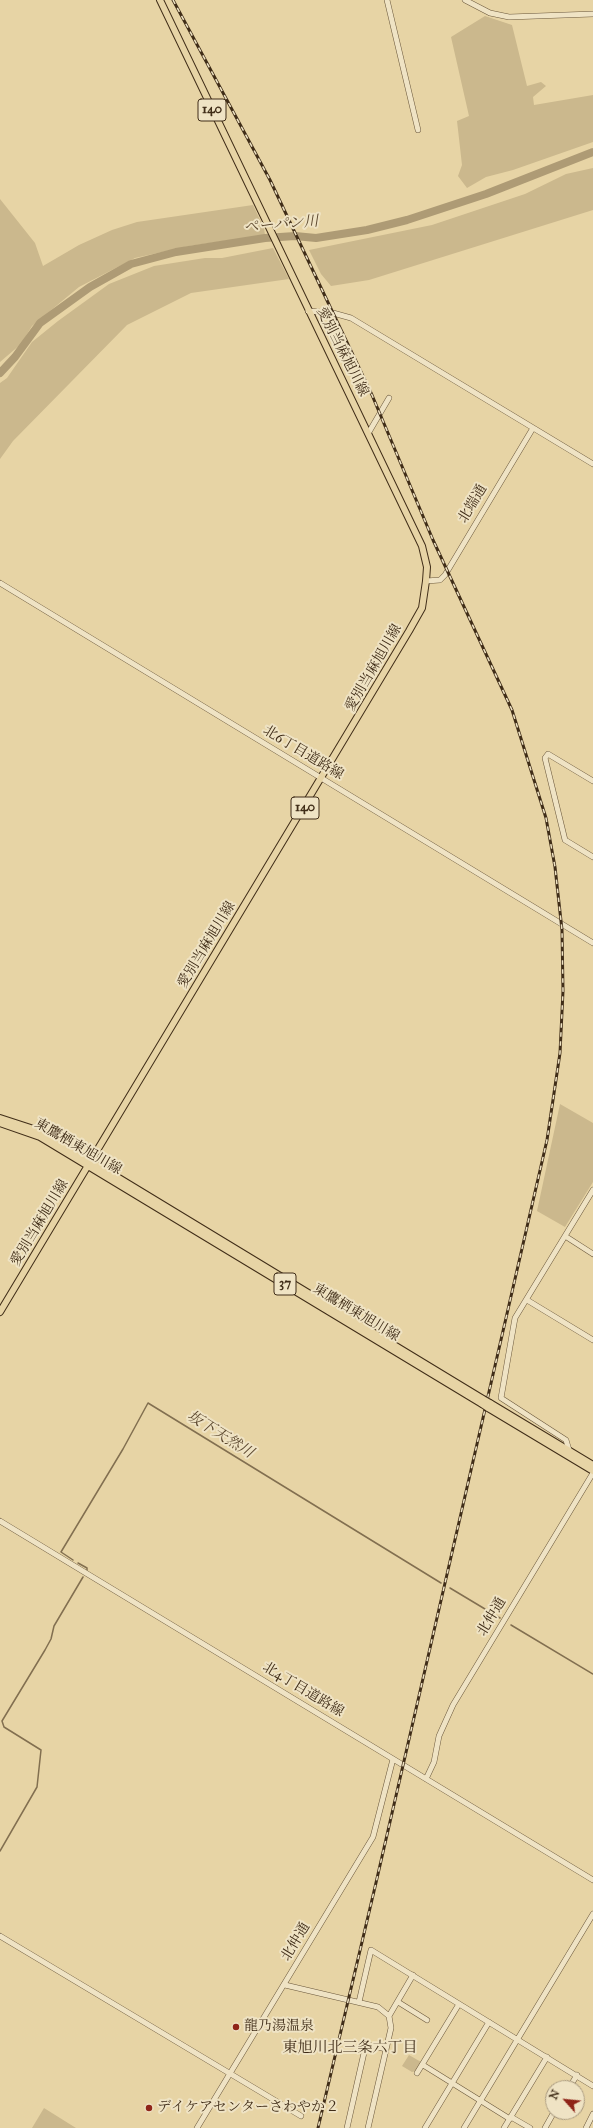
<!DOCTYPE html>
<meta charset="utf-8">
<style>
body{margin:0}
#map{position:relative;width:593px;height:2128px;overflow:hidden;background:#e7d4a5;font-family:"IM FELL Great Primer",serif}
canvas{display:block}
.north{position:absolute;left:545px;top:2080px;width:40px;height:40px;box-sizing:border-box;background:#efe3c4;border:1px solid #a99a7f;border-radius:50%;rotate:297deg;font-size:11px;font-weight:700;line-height:16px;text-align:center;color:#402d18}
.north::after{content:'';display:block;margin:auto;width:14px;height:18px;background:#8f2418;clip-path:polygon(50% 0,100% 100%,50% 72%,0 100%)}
</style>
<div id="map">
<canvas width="593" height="2128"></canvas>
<div class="north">N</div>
</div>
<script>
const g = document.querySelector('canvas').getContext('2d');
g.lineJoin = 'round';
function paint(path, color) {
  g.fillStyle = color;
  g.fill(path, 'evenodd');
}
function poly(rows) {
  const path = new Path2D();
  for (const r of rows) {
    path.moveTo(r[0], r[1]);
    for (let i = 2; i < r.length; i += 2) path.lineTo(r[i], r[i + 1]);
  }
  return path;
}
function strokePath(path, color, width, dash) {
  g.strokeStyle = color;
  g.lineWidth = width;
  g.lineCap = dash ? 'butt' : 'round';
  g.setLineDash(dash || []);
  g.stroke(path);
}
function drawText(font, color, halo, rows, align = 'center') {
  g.font = font + ' "IM FELL Great Primer","Noto Serif JP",serif';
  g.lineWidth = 4;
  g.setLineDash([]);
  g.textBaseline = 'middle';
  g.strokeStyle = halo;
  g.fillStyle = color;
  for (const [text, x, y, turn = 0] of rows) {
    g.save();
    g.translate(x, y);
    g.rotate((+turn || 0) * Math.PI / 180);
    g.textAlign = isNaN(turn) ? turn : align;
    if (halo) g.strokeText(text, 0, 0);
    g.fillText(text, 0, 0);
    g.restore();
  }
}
paint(poly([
 [485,16,512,25,527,86,541,82,546,86,533,97,534,105,593,95,593,142,513,170,486,177,467,188,458,176,462,165,457,121,469,116,451,37],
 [593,168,593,210,369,280,331,286,321,274,309,250,432,225,525,194,566,174],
 [0,199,35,243,43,266,79,245,112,230,137,222,253,205,264,228,265,235,189,246,135,258,79,287,32,326,21,344,0,362],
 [273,248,289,279,191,293,127,325,13,441,0,459,0,383,7,378,32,342,58,321,109,284,154,266,205,258,222,258],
 [560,1104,593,1123,593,1182,565,1227,537,1211],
 [409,2055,421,2062,416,2071,412,2072,402,2066],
 [44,2108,76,2128,32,2128]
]), '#cbb88d');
strokePath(poly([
 [73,1560,61,1552,123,1449,148,1403,441,1583],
 [78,1563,87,1568,87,1570],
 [450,1588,500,1618],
 [511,1625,593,1674],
 [0,1851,37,1787,41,1750,4,1727,2,1721,45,1650,51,1639,54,1626,83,1577]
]), '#826f50', 1.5);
strokePath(poly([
 [0,373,15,357,40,323,90,287,131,264,176,252,265,238,295,236,316,238,367,230,407,220,486,194,593,152]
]), '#ae9b75', 8);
const minor = poly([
 [387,0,418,130],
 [465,0,490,13,509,17,593,14],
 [308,311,333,313,351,318,593,464],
 [369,432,389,398],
 [426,581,440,580,445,575,533,428],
 [0,583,593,943],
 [593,781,548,754,545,758,565,840,593,857],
 [565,1236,593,1254],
 [527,1300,593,1340],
 [569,1450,566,1440,501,1398,515,1318,593,1190],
 [0,1521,593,1880],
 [426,1779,434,1762,439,1736,453,1705,593,1473],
 [0,1936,301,2116],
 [285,1985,378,2007,389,2016,391,2028,368,2128],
 [359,2002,371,1950,593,2086],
 [398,2002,427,2020],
 [389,2016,413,1975],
 [423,2065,510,2119],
 [417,2073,459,2004],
 [569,2088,577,2075],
 [511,2117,530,2128],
 [197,2128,373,1837,393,1759],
 [347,2128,366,2044,386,2049],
 [425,2128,489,2022],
 [464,2128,593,1914],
 [504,2128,547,2057],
 [545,2128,554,2112],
 [586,2128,593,2114]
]);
const major = poly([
 [0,1118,43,1132,483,1399],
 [0,1123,40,1137,482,1404],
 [0,1312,409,631,422,608,426,581,427,567,422,546,160,0],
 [490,1403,593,1465],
 [488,1408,593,1471]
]);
strokePath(minor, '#6a573b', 6);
strokePath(major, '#402d18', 8);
strokePath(minor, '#efe3c4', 5);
strokePath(major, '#e7d4a5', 6);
const rail = poly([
 [173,0,270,180,333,313,372,395,433,540,512,710,546,818,555,867,562,930,563,991,560,1053,547,1140,375,1887,318,2128]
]);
strokePath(rail, '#402d18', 3);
strokePath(rail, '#efe3c4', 1.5, [4.5]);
const majorBridge = poly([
 [483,1399,490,1403],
 [482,1404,488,1408]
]);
strokePath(majorBridge, '#402d18', 8, []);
strokePath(majorBridge, '#e7d4a5', 6);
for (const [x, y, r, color] of [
 [236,2027,4,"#8f2418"],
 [149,2108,4,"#8f2418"]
]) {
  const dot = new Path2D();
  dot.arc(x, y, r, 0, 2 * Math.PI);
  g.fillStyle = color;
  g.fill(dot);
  strokePath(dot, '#efe3c4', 1.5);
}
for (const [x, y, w] of [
 [212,110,28],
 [305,808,28],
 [285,1284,22]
]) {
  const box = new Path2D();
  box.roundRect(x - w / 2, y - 11, w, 22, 3);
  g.fillStyle = '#efe3c4';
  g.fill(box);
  strokePath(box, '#402d18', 1);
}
drawText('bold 13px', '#402d18', null, [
 ["140",212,110],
 ["140",305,808],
 ["37",285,1284]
]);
drawText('14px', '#402d18', '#efe3c4', [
 ["愛別当麻旭川線",342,352,63],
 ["北端通",473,504,-59],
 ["愛別当麻旭川線",374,668,-60],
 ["北6丁目道路線",303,753,31],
 ["愛別当麻旭川線",207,945,-59],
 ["東鷹栖東旭川線",78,1147,30],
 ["愛別当麻旭川線",40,1223,-59],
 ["東鷹栖東旭川線",356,1313,31],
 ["北仲通",492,1617,-59],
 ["北4丁目道路線",303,1690,31],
 ["北仲通",296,1942,-59]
]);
drawText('14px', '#402d18', '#efe3c4', [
 ["龍乃湯温泉",244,2027],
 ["デイケアセンターさわやか２",157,2108]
], 'left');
drawText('italic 15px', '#5c482f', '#efe3c4', [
 ["ペーパン川",281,225,-5],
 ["坂下天然川",220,1435,32]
]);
drawText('15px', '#402d18', '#efe3c4', [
 ["東旭川北三条六丁目",350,2048]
]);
</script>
